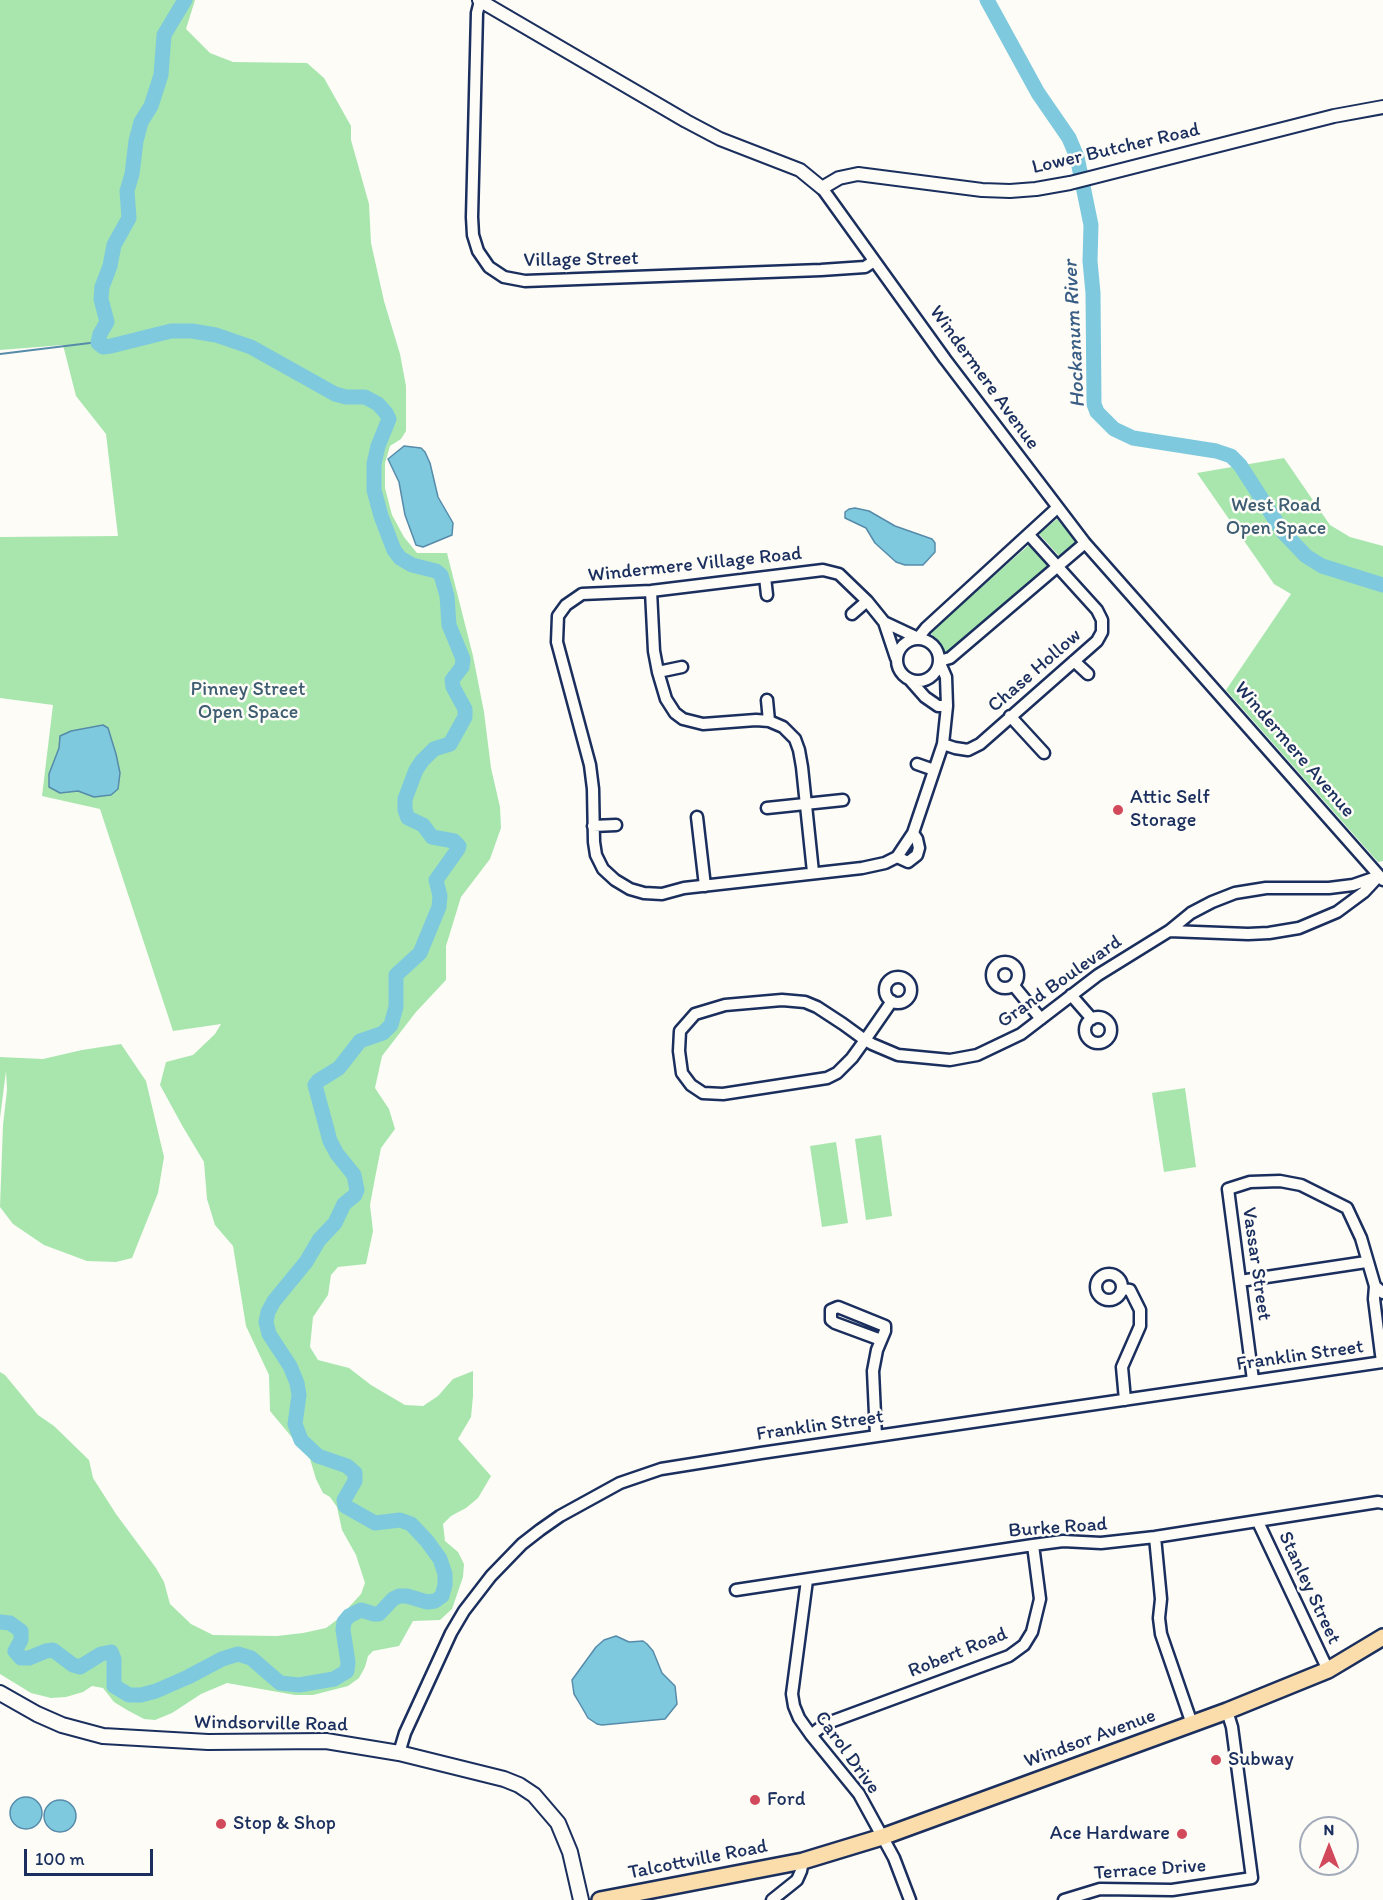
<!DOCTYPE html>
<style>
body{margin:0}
#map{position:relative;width:1383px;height:1900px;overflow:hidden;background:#fdfcf7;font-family:Itim,sans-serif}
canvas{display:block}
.north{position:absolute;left:1299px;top:1816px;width:60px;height:60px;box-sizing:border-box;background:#fdfcf7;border:2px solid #a3aaba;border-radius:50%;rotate:0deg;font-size:16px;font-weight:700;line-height:24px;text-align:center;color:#1b2f5e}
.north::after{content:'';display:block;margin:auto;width:21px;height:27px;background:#d1495b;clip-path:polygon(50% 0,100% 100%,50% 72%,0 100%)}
.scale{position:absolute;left:24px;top:1849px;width:129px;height:27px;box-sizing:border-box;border:3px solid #1b2f5e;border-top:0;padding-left:8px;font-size:18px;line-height:21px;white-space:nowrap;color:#1b2f5e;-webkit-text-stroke:4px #fdfcf7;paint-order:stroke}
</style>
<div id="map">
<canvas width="1383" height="1900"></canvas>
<div class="north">N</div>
<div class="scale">100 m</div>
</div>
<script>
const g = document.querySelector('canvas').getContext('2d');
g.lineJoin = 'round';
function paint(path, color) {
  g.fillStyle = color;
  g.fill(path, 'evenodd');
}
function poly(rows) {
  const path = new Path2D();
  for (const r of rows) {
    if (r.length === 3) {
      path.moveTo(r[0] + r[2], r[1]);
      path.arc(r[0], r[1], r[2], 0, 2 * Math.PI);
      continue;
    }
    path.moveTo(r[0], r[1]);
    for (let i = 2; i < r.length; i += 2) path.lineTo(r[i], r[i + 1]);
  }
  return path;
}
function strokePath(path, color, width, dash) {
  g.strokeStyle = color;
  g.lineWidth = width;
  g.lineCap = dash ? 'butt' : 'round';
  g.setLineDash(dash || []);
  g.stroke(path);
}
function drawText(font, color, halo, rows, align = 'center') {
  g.font = font + ' Itim,sans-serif';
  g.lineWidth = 5;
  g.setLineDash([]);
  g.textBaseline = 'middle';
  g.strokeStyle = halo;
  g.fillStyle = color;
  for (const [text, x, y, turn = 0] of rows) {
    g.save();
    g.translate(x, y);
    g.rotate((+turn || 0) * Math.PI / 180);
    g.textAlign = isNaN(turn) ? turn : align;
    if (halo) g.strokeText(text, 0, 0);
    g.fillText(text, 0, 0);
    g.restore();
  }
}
paint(poly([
 [0,0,195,0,186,29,210,53,233,62,307,63,324,78,351,126,351,140,369,204,371,243,384,301,400,354,406,386,406,431,401,439,390,446,385,463,385,488,392,515,404,537,417,553,447,553,473,656,484,712,491,768,500,807,501,828,490,859,461,897,446,946,446,980,416,1012,382,1056,375,1088,389,1109,395,1129,381,1148,375,1178,370,1205,373,1231,366,1264,338,1267,331,1275,328,1295,313,1317,310,1347,318,1360,349,1368,371,1385,405,1405,423,1406,438,1396,453,1379,473,1371,473,1396,471,1417,458,1439,491,1476,478,1498,466,1508,451,1516,443,1524,445,1541,458,1552,464,1564,463,1577,452,1609,440,1620,413,1621,399,1646,373,1651,368,1656,365,1667,359,1678,348,1686,313,1695,295,1695,227,1683,201,1694,172,1713,155,1720,144,1719,127,1710,114,1702,103,1688,92,1686,83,1692,66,1697,51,1698,31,1693,0,1674,0,1372,5,1375,38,1415,54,1426,89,1460,93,1478,116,1514,156,1568,164,1582,170,1604,191,1624,213,1635,277,1636,303,1633,326,1628,338,1619,361,1594,365,1583,356,1555,342,1530,337,1507,330,1497,323,1493,316,1479,310,1459,270,1411,269,1375,246,1326,233,1246,215,1225,207,1199,204,1162,183,1127,160,1085,166,1062,193,1055,215,1034,221,1024,173,1031,100,809,42,796,53,705,0,698,0,537,118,536,106,434,76,396,63,345,0,350],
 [1284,458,1330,525,1350,537,1383,546,1383,861,1378,862,1226,690,1291,594,1274,584,1197,473],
 [1057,519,1077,542,1060,557,1039,534],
 [1030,544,1050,565,948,655,930,632],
 [121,1044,146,1081,164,1157,158,1193,132,1258,116,1262,87,1261,44,1245,13,1224,0,1207,3,1125,7,1090,6,1071,0,1118,0,1057,43,1059,82,1050],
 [1185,1088,1196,1167,1164,1172,1152,1093],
 [881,1135,892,1216,866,1220,855,1139],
 [836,1142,848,1223,822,1227,810,1146]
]), '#a8e6ae');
const water = poly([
 [404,446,421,448,425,452,430,463,438,497,453,523,452,535,423,547,416,545,405,515,399,482,388,459,404,446],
 [855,508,869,511,895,526,932,539,935,543,935,552,923,565,905,565,896,562,875,543,866,528,845,518,845,512,849,509,855,508],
 [103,725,108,728,116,754,120,773,118,789,111,795,94,797,78,791,60,793,49,787,49,774,59,748,60,736,71,731,103,725],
 [616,1636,629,1642,643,1641,647,1644,653,1651,662,1673,675,1686,677,1704,665,1719,602,1725,597,1724,588,1718,580,1704,574,1694,572,1680,596,1647,604,1640,616,1636],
 [26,1813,16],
 [60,1816,16]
]);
paint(water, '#7ec9dd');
strokePath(water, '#568baa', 1.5);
strokePath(poly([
 [0,354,98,342]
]), '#568baa', 2);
strokePath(poly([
 [987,0,1038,93,1069,138,1077,157,1091,225,1090,261,1093,293,1094,404,1097,412,1114,429,1133,438,1216,451,1231,456,1240,465,1283,532,1306,556,1322,566,1383,585],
 [0,1622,10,1623,21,1631,21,1640,15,1651,21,1658,29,1658,46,1651,53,1650,73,1665,80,1667,101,1654,111,1652,114,1659,114,1686,129,1695,141,1695,156,1691,188,1677,222,1659,238,1654,251,1658,280,1683,299,1685,334,1679,347,1671,348,1662,343,1630,344,1622,349,1616,361,1610,374,1614,379,1614,393,1599,399,1596,407,1596,427,1602,435,1601,442,1596,445,1585,445,1574,440,1559,427,1541,411,1524,400,1520,375,1523,345,1506,344,1500,355,1481,355,1473,347,1466,318,1456,301,1440,295,1424,299,1395,297,1383,290,1366,269,1334,266,1322,268,1312,274,1301,306,1262,319,1240,335,1223,344,1204,355,1195,357,1190,354,1175,337,1154,330,1141,315,1085,318,1081,339,1068,360,1041,383,1033,391,1025,396,1007,396,975,420,953,439,907,440,896,436,880,458,849,459,846,454,841,432,837,423,825,408,818,405,810,405,799,416,770,422,761,434,749,450,744,465,717,465,709,453,687,452,680,462,667,463,659,449,625,447,596,441,575,436,571,412,565,400,558,394,550,381,516,374,490,374,464,378,446,389,419,386,413,378,404,365,397,346,397,335,394,251,347,216,335,192,331,171,331,111,346,103,347,98,343,100,334,107,322,101,299,102,287,110,266,114,245,129,218,127,191,132,174,136,141,141,122,151,106,161,75,164,35,185,0]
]), '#7ec9dd', 15);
const minor = poly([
 [480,1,477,13,472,217,473,235,478,251,489,267,504,277,525,281,821,270,865,267,874,261],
 [822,188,945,359,1085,543,1383,880],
 [1057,508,926,628,918,638,884,622,867,601,839,574,823,570,651,591,582,594,566,605,558,616,557,642,590,765,593,789,594,842,596,855,603,869,615,880,630,889,644,893,662,894,684,888,862,868,885,863,897,857,913,833,943,744,947,706,946,677,939,661,950,658,1085,543],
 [765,577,767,595],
 [651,591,654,651,658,672,666,699,675,713,683,719,703,724,756,720,769,721,783,727,795,739,799,750,802,767,813,872],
 [852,614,867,601],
 [884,622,896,658],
 [918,660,21],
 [1074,661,1088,674],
 [658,672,682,667],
 [910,680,925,697,938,706,947,706],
 [767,700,769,721],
 [1010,716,1044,753],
 [943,744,955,748,968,750,980,744,1097,641,1102,632,1102,620,1097,610,1029,535],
 [917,764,934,770],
 [767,808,843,800],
 [697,817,705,886],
 [593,826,616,825],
 [897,857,908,862,917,855,919,848,917,839,913,833],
 [1169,931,1248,934,1269,933,1299,928,1337,912,1364,892,1377,878],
 [1005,975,13],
 [898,990,13],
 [1014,986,1041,1019],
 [1071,995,1092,1019],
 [892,1001,865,1040,852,1058,837,1073,827,1078,723,1094,703,1093,691,1085,682,1073,679,1051,680,1031,695,1014,725,1005,782,1000,805,1002,817,1007,843,1024,865,1040,872,1044,898,1055,950,1060,977,1055,1021,1034,1098,975,1169,931,1191,913,1212,902,1235,893,1266,888,1329,888,1353,885,1379,876],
 [1098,1030,13],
 [1109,1287,13],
 [1240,1281,1366,1262],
 [1375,1286,1374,1299,1382,1362],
 [1122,1289,1130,1290,1140,1310,1140,1326,1122,1367,1125,1400],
 [1253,1380,1228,1189,1250,1182,1280,1181,1301,1185,1347,1208,1361,1238,1375,1286,1383,1293],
 [876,1436,873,1371,877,1350,885,1331,885,1326,838,1307,831,1310,831,1320,835,1323,881,1340],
 [1258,1522,1328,1670],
 [1155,1537,1161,1599,1159,1618,1161,1634,1192,1724],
 [807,1580,792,1694,794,1706,799,1718,811,1735,859,1794,894,1858,910,1900],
 [736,1590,1033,1545,1063,1541,1101,1543,1155,1537,1378,1502,1383,1503],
 [811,1735,825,1724,1009,1656,1024,1645,1032,1632,1040,1599,1033,1545],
 [399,1753,405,1733,451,1633,464,1611,491,1576,522,1544,540,1530,560,1516,620,1483,661,1469,761,1453,1383,1362],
 [772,1900,797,1880,801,1871,803,1861],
 [1064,1900,1100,1889,1172,1890,1252,1878,1232,1727,1227,1711]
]);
const tertiary = poly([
 [479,0,686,121,720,139,800,170,822,188,839,178,858,174,982,190,1010,191,1036,189,1070,183,1334,116,1383,107]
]);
const secondary = poly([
 [0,1693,37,1714,62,1725,103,1736,208,1742,326,1741,399,1753,504,1779,519,1785,534,1795,558,1823,570,1852,581,1900]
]);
const primary = poly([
 [600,1900,803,1861,882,1837,1227,1711,1328,1670,1383,1637]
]);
strokePath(minor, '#1b2f5e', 15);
strokePath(tertiary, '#1b2f5e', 16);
strokePath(secondary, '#1b2f5e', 18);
strokePath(primary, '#1b2f5e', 20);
strokePath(minor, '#fdfcf7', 10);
strokePath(tertiary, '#fdfcf7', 12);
strokePath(secondary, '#fdfcf7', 14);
strokePath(primary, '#faddab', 15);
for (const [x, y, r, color] of [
 [1118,810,6,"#d1495b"],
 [1216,1760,6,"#d1495b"],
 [755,1800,6,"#d1495b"],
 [221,1824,6,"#d1495b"],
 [1182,1834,6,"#d1495b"]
]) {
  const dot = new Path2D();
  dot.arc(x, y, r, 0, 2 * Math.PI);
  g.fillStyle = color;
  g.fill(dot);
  strokePath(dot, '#fdfcf7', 2);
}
drawText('20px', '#1b2f5e', '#fdfcf7', [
 ["Lower Butcher Road",1116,149,-13],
 ["Village Street",581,260,-1],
 ["Windermere Avenue",984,378,54],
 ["Windermere Village Road",695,565,-6],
 ["Chase Hollow",1035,671,-41],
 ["Windermere Avenue",1294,750,49],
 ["Grand Boulevard",1060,982,-35],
 ["Vassar Street",1256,1264,82],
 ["Franklin Street",1300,1356,-8],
 ["Franklin Street",820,1426,-8],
 ["Burke Road",1058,1528,-4],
 ["Stanley Street",1309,1588,65],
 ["Robert Road",958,1653,-22],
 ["Windsorville Road",271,1724,1],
 ["Windsor Avenue",1090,1739,-20],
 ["Carol Drive",847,1753,54],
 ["Talcottville Road",698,1860,-11],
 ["Terrace Drive",1150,1870,-4]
]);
drawText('20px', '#3e5d72', '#fdfcf7', [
 ["West Road",1276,506],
 ["Open Space",1276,529],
 ["Pinney Street",248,690],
 ["Open Space",248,713]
]);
drawText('20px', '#1b2f5e', '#fdfcf7', [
 ["Attic Self",1130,798],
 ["Storage",1130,821],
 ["Subway",1228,1760],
 ["Ford",767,1800],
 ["Stop & Shop",233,1824],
 ["Ace Hardware",1170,1834,"right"]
], 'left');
drawText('italic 21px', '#395d84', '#fdfcf7', [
 ["Hockanum River",1075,334,-93]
]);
</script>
